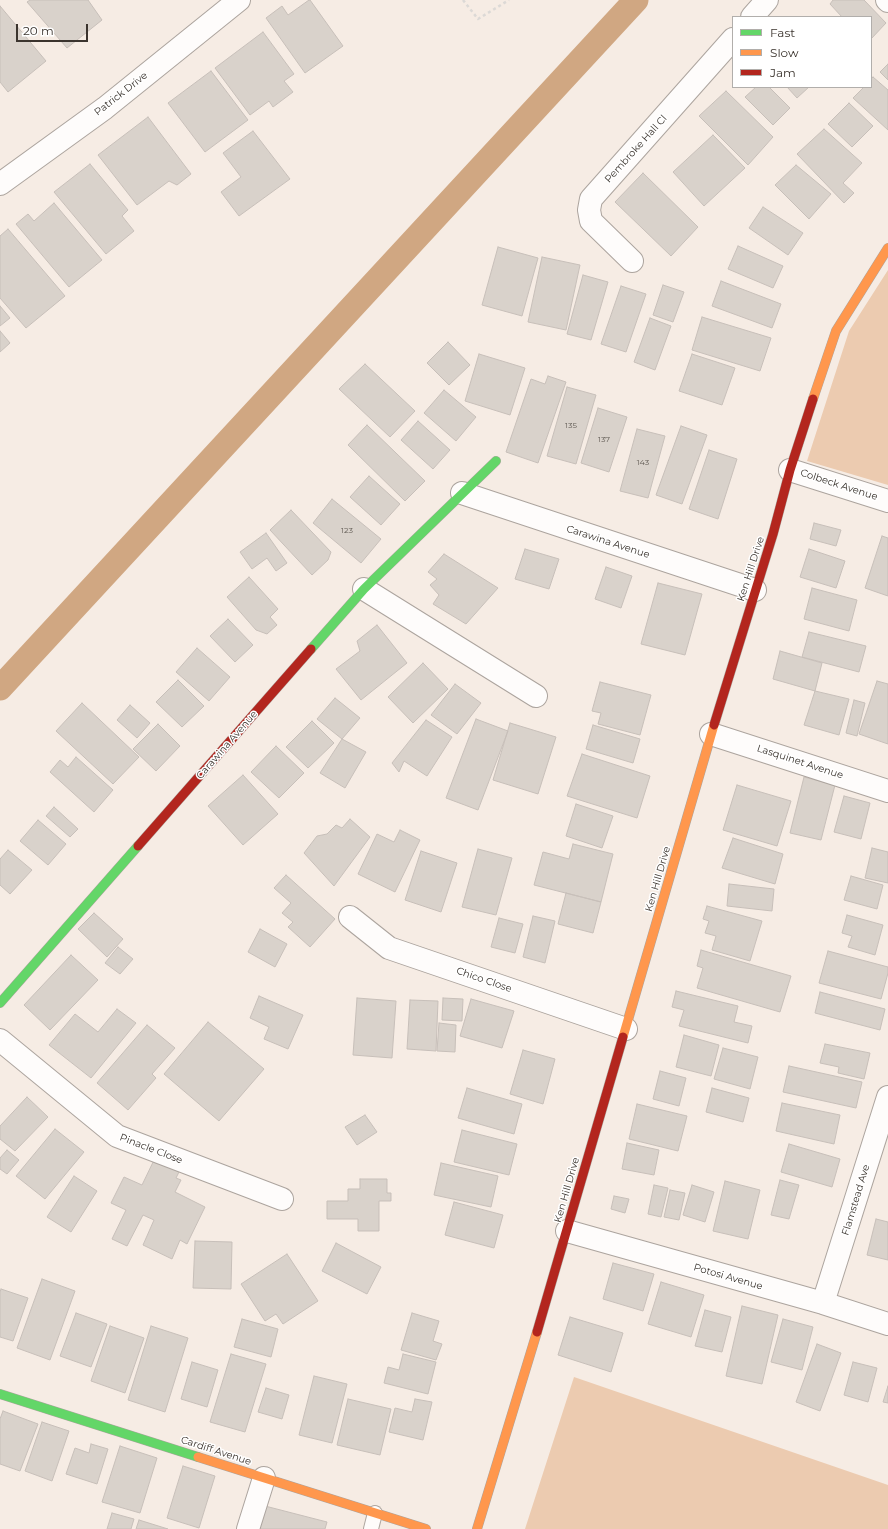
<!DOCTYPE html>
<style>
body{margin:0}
#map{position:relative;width:888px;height:1529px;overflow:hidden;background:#f6ece4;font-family:Montserrat,sans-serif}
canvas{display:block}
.legend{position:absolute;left:732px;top:16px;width:140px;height:72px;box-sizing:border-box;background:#fff;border:1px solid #b1aeab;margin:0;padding:5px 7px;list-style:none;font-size:12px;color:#3b342e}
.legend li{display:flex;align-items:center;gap:8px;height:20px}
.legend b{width:20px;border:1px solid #b1aeab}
.scale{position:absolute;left:16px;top:24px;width:72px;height:18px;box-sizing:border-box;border:2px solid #3b342e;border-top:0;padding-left:5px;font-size:12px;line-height:14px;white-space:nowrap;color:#3b342e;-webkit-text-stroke:3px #fff;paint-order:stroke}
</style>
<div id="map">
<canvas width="888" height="1529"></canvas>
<ul class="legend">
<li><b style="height:5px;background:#63d668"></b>Fast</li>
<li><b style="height:5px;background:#ff974d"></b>Slow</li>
<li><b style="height:5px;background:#b3261e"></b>Jam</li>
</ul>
<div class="scale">20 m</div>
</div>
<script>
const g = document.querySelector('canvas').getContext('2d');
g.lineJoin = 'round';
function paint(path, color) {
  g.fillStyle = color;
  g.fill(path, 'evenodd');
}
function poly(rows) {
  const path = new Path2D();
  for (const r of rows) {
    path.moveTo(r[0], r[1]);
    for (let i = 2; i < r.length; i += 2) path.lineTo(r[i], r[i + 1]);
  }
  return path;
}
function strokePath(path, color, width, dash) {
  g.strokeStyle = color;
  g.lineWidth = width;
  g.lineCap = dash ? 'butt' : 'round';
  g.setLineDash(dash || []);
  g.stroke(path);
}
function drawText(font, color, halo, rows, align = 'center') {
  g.font = font + ' Montserrat,sans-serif';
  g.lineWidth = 3;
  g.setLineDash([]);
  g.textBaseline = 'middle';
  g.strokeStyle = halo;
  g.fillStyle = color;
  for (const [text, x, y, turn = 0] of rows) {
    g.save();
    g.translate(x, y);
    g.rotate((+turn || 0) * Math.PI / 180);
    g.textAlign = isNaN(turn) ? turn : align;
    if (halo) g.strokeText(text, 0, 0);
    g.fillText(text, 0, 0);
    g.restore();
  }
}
paint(poly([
 [888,270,888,485,807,461,849,331],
 [574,1377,888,1485,888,1529,525,1529]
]), '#eccbb0');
strokePath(poly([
 [0,688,636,0]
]), '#d0a782', 25);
const building = poly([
 [30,0,88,0,102,20,67,48,27,2,30,0],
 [309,0,310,0,343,46,305,73,266,18,282,6,288,15,309,0],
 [833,0,864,0,886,23,871,39,871,17,842,17,830,4,833,0],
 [0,6,46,61,8,92,0,82,0,6],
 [263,32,294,74,284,81,293,92,273,107,269,101,250,115,215,68,263,32],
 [888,64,888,80,880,72,888,64],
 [211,71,248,120,205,152,168,103,211,71],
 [873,77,888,90,888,130,853,98,864,87,871,87,871,79,873,77],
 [756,87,769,87,790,108,773,125,745,97,756,87],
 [787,87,809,87,797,98,787,87],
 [726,91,773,137,748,165,699,116,726,91],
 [849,103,873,126,852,147,828,124,849,103],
 [148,117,191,174,177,185,169,181,137,205,98,155,148,117],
 [824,129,862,163,843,183,854,193,844,203,797,154,824,129],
 [253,131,290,179,239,216,221,192,241,177,223,153,253,131],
 [713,135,745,168,704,206,673,172,713,135],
 [90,164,128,210,122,216,134,231,106,254,54,192,90,164],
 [796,165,831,194,809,219,775,185,796,165],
 [643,173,698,227,671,256,615,202,643,173],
 [54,203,102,260,69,287,16,224,28,214,34,221,54,203],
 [763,207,803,233,788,255,749,228,763,207],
 [8,229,65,296,26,328,0,298,0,236,8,229],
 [738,246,783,266,773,288,728,269,738,246],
 [498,247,538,258,522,316,482,305,498,247],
 [542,257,580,265,566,330,528,322,542,257],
 [583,275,608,282,591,340,567,334,583,275],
 [721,281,781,304,772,328,712,306,721,281],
 [663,285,684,292,673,322,653,315,663,285],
 [621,286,646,294,626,352,601,344,621,286],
 [0,306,10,318,0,326,0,306],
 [702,317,771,338,760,371,692,350,702,317],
 [650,318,671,326,655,370,634,362,650,318],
 [0,331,10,343,0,352,0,331],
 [448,342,470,365,449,385,427,363,448,342],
 [479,354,525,368,510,415,465,401,479,354],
 [692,354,735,368,722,405,679,391,692,354],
 [365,364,415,411,390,437,339,389,365,364],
 [548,376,566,382,538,463,506,452,531,379,545,384,548,376],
 [567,387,596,395,576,464,547,456,567,387],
 [444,390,476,417,456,441,424,413,444,390],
 [598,408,627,417,609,472,581,463,598,408],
 [418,421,450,450,433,469,401,440,418,421],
 [367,425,425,481,405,501,348,445,367,425],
 [681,426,707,435,682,504,656,495,681,426],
 [637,429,665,436,648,498,620,491,637,429],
 [709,450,737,459,718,519,689,509,709,450],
 [369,476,400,504,381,525,350,497,369,476],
 [332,499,381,539,361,563,313,523,332,499],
 [291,510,331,552,328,560,312,575,270,530,291,510],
 [814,523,841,530,836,546,810,539,814,523],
 [266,533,287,563,276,571,267,558,252,569,240,552,266,533],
 [882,536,888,538,888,596,865,588,882,536],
 [525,549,559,559,549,589,515,579,525,549],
 [809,549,845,561,836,588,800,577,809,549],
 [444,554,498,588,466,624,433,604,439,595,430,585,437,579,428,572,444,554],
 [606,567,632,576,621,608,595,599,606,567],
 [249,577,278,609,270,617,277,625,267,634,256,630,227,597,249,577],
 [658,583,702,594,685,655,641,644,658,583],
 [812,588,857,600,849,631,804,619,812,588],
 [228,619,253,645,235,662,210,636,228,619],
 [377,625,407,663,361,700,336,669,360,651,357,641,377,625],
 [809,632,866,646,859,672,802,657,809,632],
 [197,648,230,677,209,701,176,672,197,648],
 [780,651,822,663,815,691,773,679,780,651],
 [423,663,448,689,413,723,388,697,423,663],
 [178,680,204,706,182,727,156,702,178,680],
 [877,681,888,684,888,744,859,734,877,681],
 [600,682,651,695,640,735,598,724,601,713,592,711,600,682],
 [455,684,481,703,457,734,431,715,455,684],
 [815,691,849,699,839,735,804,725,815,691],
 [335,698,360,718,342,739,317,719,335,698],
 [854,700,865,703,857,736,846,733,854,700],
 [82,703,139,757,113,784,56,731,82,703],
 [130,705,150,723,137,738,117,720,130,705],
 [476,719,508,731,478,810,446,798,476,719],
 [426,720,452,737,427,776,404,761,399,772,392,763,426,720],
 [312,721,334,743,308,768,286,747,312,721],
 [510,723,556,737,538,794,493,780,510,723],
 [158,724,180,746,156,771,133,749,158,724],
 [593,725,640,739,633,763,586,749,593,725],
 [342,739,366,752,345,788,320,773,342,739],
 [276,746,304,773,279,798,251,772,276,746],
 [582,754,650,776,637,818,567,796,582,754],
 [76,757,113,790,94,812,50,772,60,760,68,767,76,757],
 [243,775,278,814,243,845,208,806,243,775],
 [804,777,835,785,821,840,790,833,804,777],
 [737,785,791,801,777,846,723,830,737,785],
 [844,796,870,803,861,839,834,832,844,796],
 [576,804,613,816,602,848,566,836,576,804],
 [54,807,78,829,70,837,46,816,54,807],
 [350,819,370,837,334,886,304,853,317,836,327,834,336,825,342,828,350,819],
 [38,820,66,844,48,865,20,841,38,820],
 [400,830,420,840,395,892,358,874,377,834,394,842,400,830],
 [733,838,783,854,775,884,722,868,733,838],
 [573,844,613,854,601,902,534,885,543,852,569,859,573,844],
 [872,848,888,852,888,883,865,878,872,848],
 [478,849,512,858,496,915,462,907,478,849],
 [8,850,32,870,10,894,0,885,0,859,8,850],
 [421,851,457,863,441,912,405,900,421,851],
 [286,875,335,919,310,947,288,927,293,922,282,913,291,903,274,888,286,875],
 [851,876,883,885,877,909,844,900,851,876],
 [729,884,774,889,772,911,727,906,729,884],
 [566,893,601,902,593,933,558,924,566,893],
 [707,906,762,921,750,961,712,950,716,936,705,933,709,921,703,919,707,906],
 [94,913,123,939,107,957,78,929,94,913],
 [847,915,883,925,875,955,848,947,852,936,842,933,847,915],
 [533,916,555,921,545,963,523,957,533,916],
 [499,918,523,924,515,953,491,947,499,918],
 [260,929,287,944,275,967,248,952,260,929],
 [118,947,133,959,120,974,105,963,118,947],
 [701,950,791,976,780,1012,697,988,703,968,697,966,701,950],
 [828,951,888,967,888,973,881,999,819,983,828,951],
 [71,955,98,980,50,1030,24,1005,71,955],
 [676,991,738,1006,734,1022,752,1026,748,1043,679,1026,684,1010,672,1007,676,991],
 [820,992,885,1009,880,1030,815,1013,820,992],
 [259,996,303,1015,288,1049,264,1039,269,1027,250,1018,259,996],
 [357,998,396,1001,392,1058,353,1055,357,998],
 [443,998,463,999,462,1021,442,1020,443,998],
 [471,999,514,1011,502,1048,460,1036,471,999],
 [410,1000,438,1001,436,1051,407,1049,410,1000],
 [117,1009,136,1023,91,1078,49,1045,75,1014,98,1032,117,1009],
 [208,1022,264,1069,219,1121,164,1074,208,1022],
 [439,1023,456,1025,455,1052,437,1051,439,1023],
 [147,1025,175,1048,152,1074,156,1078,128,1110,97,1083,147,1025],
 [684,1035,719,1045,711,1076,676,1067,684,1035],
 [825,1044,870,1053,864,1079,838,1073,839,1067,820,1063,825,1044],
 [723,1048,758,1057,750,1089,714,1079,723,1048],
 [523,1050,555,1059,543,1104,510,1094,523,1050],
 [789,1066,862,1082,856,1108,783,1092,789,1066],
 [660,1071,686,1078,679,1106,653,1099,660,1071],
 [467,1088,522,1104,514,1134,458,1118,467,1088],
 [712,1088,749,1098,743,1122,706,1112,712,1088],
 [27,1097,48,1117,15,1151,0,1139,0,1126,27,1097],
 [782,1103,840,1115,834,1144,776,1131,782,1103],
 [637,1104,687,1116,678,1151,629,1139,637,1104],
 [365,1115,377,1132,357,1145,345,1127,365,1115],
 [55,1129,84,1152,45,1199,16,1176,55,1129],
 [462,1130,517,1144,509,1175,454,1162,462,1130],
 [627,1143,659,1150,654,1175,622,1169,627,1143],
 [789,1144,840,1159,832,1187,781,1172,789,1144],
 [7,1150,19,1160,7,1174,0,1169,0,1158,7,1150],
 [156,1156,181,1168,176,1178,181,1180,175,1192,205,1207,187,1244,180,1240,172,1259,143,1245,154,1220,143,1215,127,1246,112,1239,126,1210,111,1203,124,1177,142,1185,156,1156],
 [441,1163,498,1176,491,1207,434,1195,441,1163],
 [74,1176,97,1191,71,1232,47,1217,74,1176],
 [360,1179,387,1179,387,1193,391,1193,391,1201,379,1201,379,1231,358,1231,358,1219,327,1219,327,1201,348,1201,348,1189,360,1189,360,1179],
 [780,1180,799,1185,789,1219,771,1215,780,1180],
 [725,1181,760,1190,748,1239,713,1231,725,1181],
 [654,1185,668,1188,661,1217,648,1214,654,1185],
 [692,1185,714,1192,705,1222,683,1215,692,1185],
 [670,1190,685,1193,679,1220,664,1217,670,1190],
 [614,1196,629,1199,625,1213,611,1209,614,1196],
 [454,1202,503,1215,494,1248,445,1235,454,1202],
 [876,1219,888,1222,888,1260,867,1255,876,1219],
 [195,1241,232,1242,231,1289,193,1288,195,1241],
 [336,1243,381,1267,367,1294,322,1271,336,1243],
 [287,1254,318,1301,283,1324,276,1314,265,1321,241,1284,287,1254],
 [613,1263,654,1274,643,1311,603,1299,613,1263],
 [42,1279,75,1291,50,1360,17,1348,42,1279],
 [661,1282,704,1295,691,1337,648,1324,661,1282],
 [1,1289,28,1298,13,1341,0,1337,0,1292,1,1289],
 [742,1306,778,1315,762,1384,726,1376,742,1306],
 [705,1310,731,1317,722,1352,695,1346,705,1310],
 [76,1313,107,1324,91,1367,60,1356,76,1313],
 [412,1313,439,1321,433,1341,442,1344,436,1360,401,1350,412,1313],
 [570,1317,623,1333,611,1372,558,1355,570,1317],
 [242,1319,278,1329,271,1357,234,1347,242,1319],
 [783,1319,813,1327,802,1370,771,1362,783,1319],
 [110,1326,144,1338,125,1393,91,1381,110,1326],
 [151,1326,188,1338,165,1412,128,1400,151,1326],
 [817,1344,841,1353,820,1411,796,1402,817,1344],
 [231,1354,266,1364,245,1432,210,1422,231,1354],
 [403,1354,436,1362,428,1394,384,1383,388,1367,399,1370,403,1354],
 [192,1362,218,1370,207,1407,181,1399,192,1362],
 [853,1362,877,1368,868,1402,844,1395,853,1362],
 [314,1376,347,1384,332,1443,299,1435,314,1376],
 [888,1386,888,1403,883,1402,888,1386],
 [266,1388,289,1395,282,1419,258,1412,266,1388],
 [348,1399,391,1409,380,1455,337,1445,348,1399],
 [415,1399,432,1402,423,1440,389,1432,395,1408,412,1412,415,1399],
 [3,1411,38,1424,20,1471,0,1464,0,1419,3,1411],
 [42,1422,69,1431,52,1481,25,1471,42,1422],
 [91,1444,108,1449,97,1484,66,1474,75,1448,89,1453,91,1444],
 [120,1446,157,1458,140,1513,102,1502,120,1446],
 [183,1466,215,1476,199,1528,167,1518,183,1466],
 [265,1506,327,1522,325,1529,259,1529,265,1506],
 [112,1513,134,1519,131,1529,107,1529,112,1513],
 [139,1520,168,1529,136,1529,139,1520]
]);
paint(building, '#d9d2cb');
strokePath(building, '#c7bfb9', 1);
const lane = poly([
 [371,1529,375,1513]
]);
const street = poly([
 [887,0,888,1],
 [752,17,767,0],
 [0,184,105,108,239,0],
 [632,261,591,221,589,210,591,199,733,39],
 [790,470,888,501],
 [462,493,755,590],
 [364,589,536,696],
 [711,734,888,791],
 [350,917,389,948,626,1029],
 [0,1040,117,1136,282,1199],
 [567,1231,823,1303,888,1324],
 [823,1303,888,1097],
 [248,1529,264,1478]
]);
const fast = poly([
 [311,649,364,589,496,461],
 [0,1003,138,846],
 [0,1394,198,1457]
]);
const slow = poly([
 [813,399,836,331,888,248],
 [623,1037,714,725],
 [198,1457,426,1529],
 [477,1529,537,1332]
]);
const jam = poly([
 [714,725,773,534,790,470,813,399],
 [138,846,311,649],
 [537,1332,623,1037]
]);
strokePath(lane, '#aca49e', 16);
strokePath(street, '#aca49e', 24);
strokePath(fast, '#aca49e', 10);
strokePath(slow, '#aca49e', 10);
strokePath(jam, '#aca49e', 10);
strokePath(poly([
 [463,0,478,19,509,0]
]), '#dcd9d6', 2.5, [3, 3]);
strokePath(lane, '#fefcfb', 14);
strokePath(street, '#fefcfb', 22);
strokePath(fast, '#63d668', 9);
strokePath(slow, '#ff974d', 9);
strokePath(jam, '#b3261e', 9);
drawText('8px', '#625c55', null, [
 ["135",571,426],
 ["137",604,440],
 ["143",643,463],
 ["123",347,531]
]);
drawText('10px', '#3b342e', '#fff', [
 ["Patrick Drive",121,94,-38],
 ["Pembroke Hall Cl",636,149,-48],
 ["Colbeck Avenue",839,485,18],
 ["Carawina Avenue",608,542,18],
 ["Ken Hill Drive",751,569,-72],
 ["Carawina Avenue",227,745,-49],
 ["Lasquinet Avenue",800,762,18],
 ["Ken Hill Drive",658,879,-74],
 ["Chico Close",484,980,19],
 ["Pinacle Close",151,1149,21],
 ["Ken Hill Drive",567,1190,-74],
 ["Flamstead Ave",856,1200,-73],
 ["Potosi Avenue",728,1277,16],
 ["Cardiff Avenue",216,1451,18]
]);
</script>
